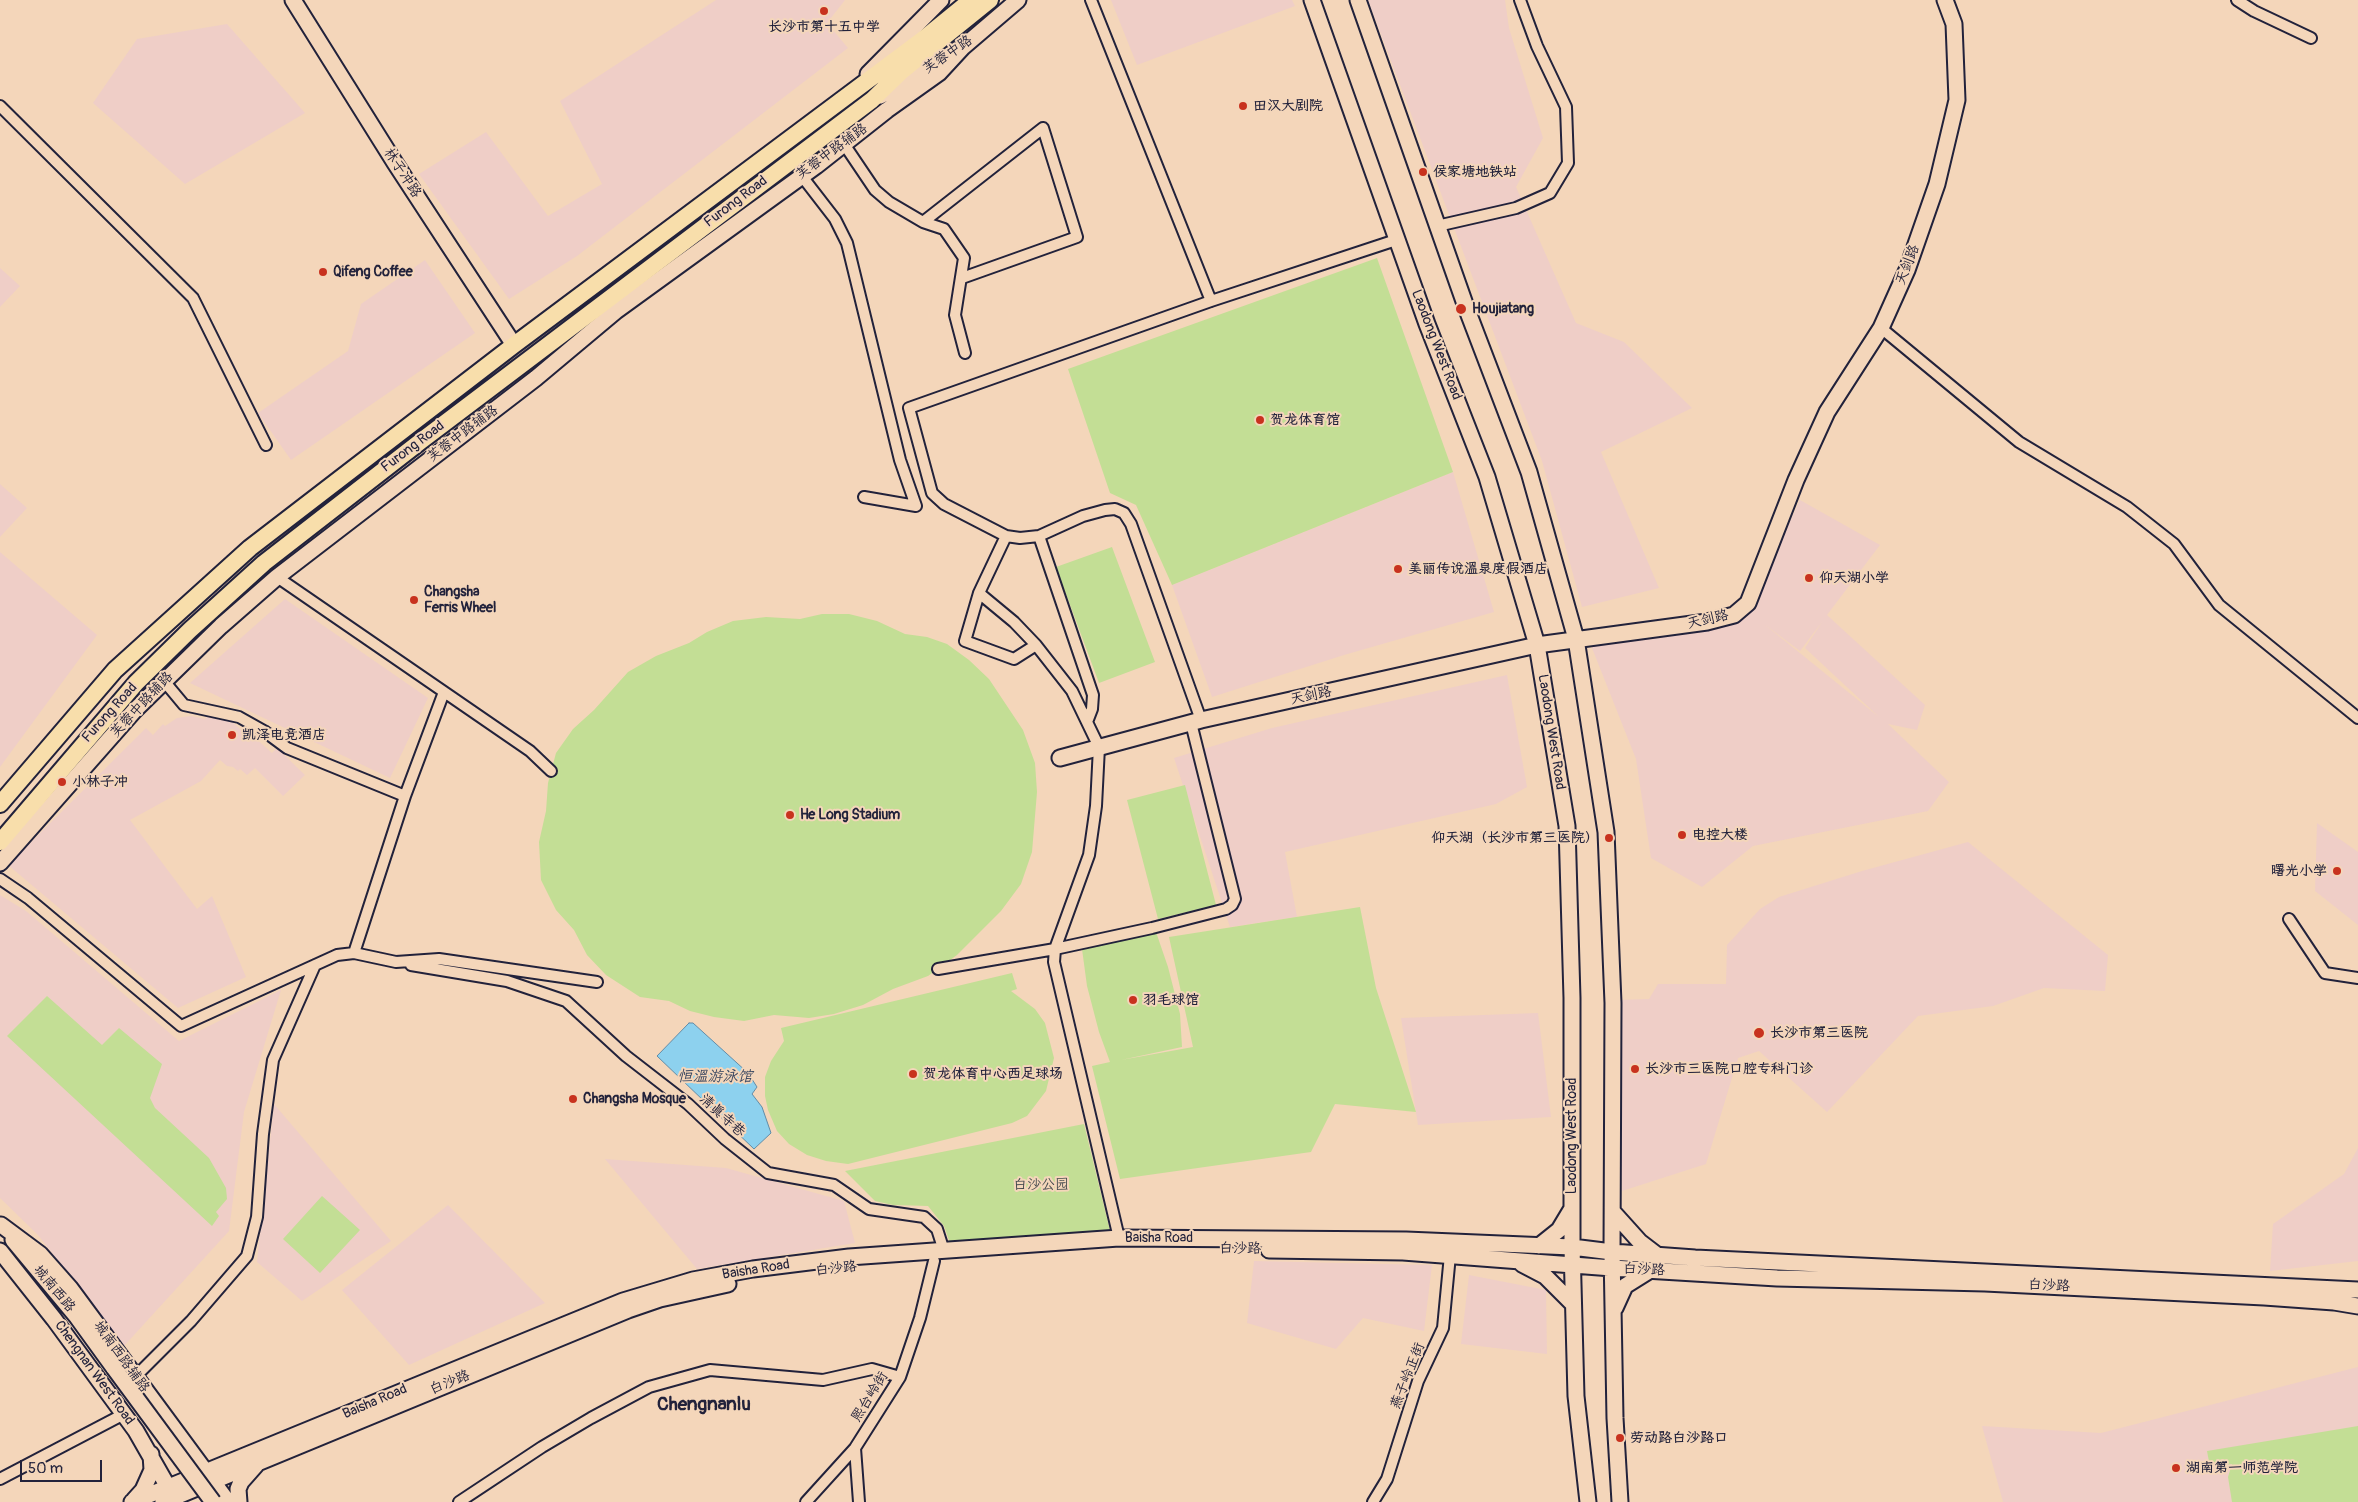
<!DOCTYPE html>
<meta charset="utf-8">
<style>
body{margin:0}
#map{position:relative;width:2358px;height:1502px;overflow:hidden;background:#f4d6ba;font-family:Pangolin,sans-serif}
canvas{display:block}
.scale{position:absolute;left:20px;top:1460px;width:82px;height:22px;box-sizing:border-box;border:2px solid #22223b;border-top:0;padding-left:6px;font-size:15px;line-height:18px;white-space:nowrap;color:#22223b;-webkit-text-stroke:4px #f4d6ba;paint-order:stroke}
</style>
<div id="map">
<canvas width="2358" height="1502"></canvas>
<div class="scale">50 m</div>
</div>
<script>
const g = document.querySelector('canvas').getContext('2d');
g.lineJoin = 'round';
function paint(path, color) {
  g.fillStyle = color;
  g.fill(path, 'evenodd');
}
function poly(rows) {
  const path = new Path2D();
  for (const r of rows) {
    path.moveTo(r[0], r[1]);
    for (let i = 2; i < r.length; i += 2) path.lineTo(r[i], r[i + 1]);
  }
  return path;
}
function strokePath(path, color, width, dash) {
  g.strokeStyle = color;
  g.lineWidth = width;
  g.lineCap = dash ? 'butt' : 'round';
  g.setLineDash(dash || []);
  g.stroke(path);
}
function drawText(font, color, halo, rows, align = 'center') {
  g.font = font + ' Pangolin,"LXGW WenKai TC",sans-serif';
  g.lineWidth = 4;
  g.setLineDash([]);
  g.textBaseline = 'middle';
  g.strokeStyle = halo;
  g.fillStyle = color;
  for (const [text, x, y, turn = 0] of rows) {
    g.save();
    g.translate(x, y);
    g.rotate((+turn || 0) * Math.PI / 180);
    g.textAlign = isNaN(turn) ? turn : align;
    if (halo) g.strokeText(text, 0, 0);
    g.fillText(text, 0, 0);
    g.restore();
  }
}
paint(poly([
 [716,0,845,0,827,23,848,48,577,256,509,299,419,174,486,132,548,216,602,184,560,101],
 [1111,0,1292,0,1295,6,1137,65],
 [1368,0,1505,0,1509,28,1543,138,1516,187,1576,323,1624,342,1692,408,1601,452,1659,588,1582,607,1542,461],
 [227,24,305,113,185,184,93,103,137,39],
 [425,260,475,333,291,460,258,413,348,351,361,304],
 [0,268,20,286,0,307],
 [1453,472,1494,612,1344,655,1212,697,1172,585],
 [0,484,27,508,0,537],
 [1800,500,1880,545,1827,615,1925,705,1917,730,1888,724,1949,782,1928,811,1753,846,1702,887,1651,858,1636,759,1590,643,1747,611],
 [1822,622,1805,648,1879,717,1764,624,1800,651],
 [0,552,97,635,0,767],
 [285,599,428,698,390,778,190,683],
 [1507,675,1527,787,1496,804,1285,852,1297,917,1230,927,1174,758,1272,728],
 [211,712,235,717,232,722,249,737,252,735,272,753,277,748,305,775,283,796,255,768,247,775,240,769,238,771,233,767,227,766,220,760,201,781,130,820,197,909,212,896,246,977,178,1008,8,865,146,728,153,735,163,724,165,726,177,718,191,716,205,719],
 [2317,823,2358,852,2358,925,2315,891],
 [1968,842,2108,955,2105,991,2044,988,1993,1006,1918,1016,1827,1112,1759,1051,1738,1058,1706,1164,1622,1191,1616,1000,1649,999,1658,984,1726,984,1727,945,1760,909,1779,897,1862,871],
 [0,895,26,911,179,1041,281,990,244,1112,229,1231,124,1346,38,1235,0,1198],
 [1538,1013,1551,1117,1418,1125,1401,1018],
 [274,1104,391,1241,302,1301,257,1262],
 [2358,1148,2358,1261,2270,1271,2273,1224,2344,1174],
 [605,1159,726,1168,844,1201,855,1243,697,1269],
 [448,1205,545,1303,409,1365,342,1290],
 [1254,1261,1432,1265,1424,1331,1363,1318,1336,1349,1247,1323],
 [1469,1275,1546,1290,1547,1354,1461,1344],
 [2358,1367,2358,1502,2003,1502,1982,1426,2101,1433]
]), '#efcec7');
paint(poly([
 [1377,258,1453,472,1172,585,1136,505,1110,493,1068,369],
 [1112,547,1155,662,1099,683,1056,567],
 [822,614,849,614,877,621,905,634,927,637,947,644,969,660,989,679,1023,730,1035,763,1037,792,1032,852,1021,884,1001,911,957,955,928,976,893,989,863,1005,834,1014,809,1018,774,1015,744,1021,714,1017,690,1011,669,1001,640,997,606,975,587,955,574,930,556,910,541,880,539,842,546,811,548,783,556,753,573,729,594,710,628,672,656,656,689,643,707,632,733,621,766,617,800,619],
 [1185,785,1216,905,1158,919,1127,800],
 [1360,907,1376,988,1416,1112,1335,1104,1311,1152,1120,1179,1092,1066,1110,1062,1099,1032,1087,986,1082,949,1156,932,1168,967,1180,1014,1182,1047,1121,1060,1193,1047,1169,937],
 [1012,973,1017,989,1011,991,1035,1009,1045,1023,1054,1058,1046,1091,1027,1116,1012,1123,848,1164,826,1161,807,1155,789,1144,777,1131,768,1110,765,1096,765,1077,771,1061,784,1041,781,1028],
 [47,996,102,1045,119,1028,162,1064,150,1098,155,1108,209,1158,226,1188,227,1199,216,1212,219,1216,212,1226,7,1036],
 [1084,1124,1110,1231,951,1246,944,1226,928,1206,893,1205,875,1201,845,1171],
 [322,1196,360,1230,320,1273,283,1239],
 [2358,1426,2358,1502,2232,1502,2228,1477,2232,1464,2210,1467,2207,1451]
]), '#c3de95');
const water = poly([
 [689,1023,693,1023,748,1073,757,1087,752,1094,762,1107,771,1133,754,1149,657,1056,689,1023]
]);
paint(water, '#8dd1ee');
strokePath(water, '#628ba6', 1);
const street = poly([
 [1091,0,1211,301],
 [2237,0,2254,11,2311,38],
 [0,106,193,298,266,445],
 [844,144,875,190,889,202,923,222,944,229,964,258,955,315,965,353],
 [801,175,835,219,847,243,900,460,916,506,864,497],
 [923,222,1043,128,1077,237,962,278],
 [1437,226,1516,208,1550,193,1568,163,1566,107,1537,46,1520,0],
 [1881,328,2019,442,2127,507,2174,544,2219,605,2358,718],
 [1006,536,1020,538,1039,536,1083,516,1105,510,1115,509,1124,513,1131,524,1201,720],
 [1039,536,1093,695,1092,709,1087,722],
 [277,577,530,751,551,771],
 [979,593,1014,622,1036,645,1072,691,1099,747,1096,806,1089,855,1055,949,1054,962,1119,1238],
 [1036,645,1014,659,965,641,979,593,1006,536,944,504,932,493,909,408,1211,301,1396,240],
 [164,681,184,705,239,717,264,731,287,748,405,796,354,953],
 [405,796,444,692],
 [0,879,28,898,181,1026,337,955,354,953,396,962,439,959,597,982],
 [2289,919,2325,973,2358,978],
 [411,965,507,981,566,1001,626,1056,688,1104,725,1139,768,1173,834,1185,869,1209,924,1217,937,1229,944,1251],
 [938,969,1055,949,1152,928,1226,909,1232,905,1235,899,1191,723],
 [135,1377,191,1321,247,1256,257,1217,263,1134,273,1060,315,965],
 [855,1448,859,1502],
 [0,1479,124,1414],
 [459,1502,542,1447,591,1418,649,1387,710,1370,823,1380,872,1369,900,1377],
 [806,1502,855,1448,900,1377,920,1318,934,1261],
 [1373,1502,1387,1479,1418,1381,1443,1328,1450,1255]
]);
const secondary = poly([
 [293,0,395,163,514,345],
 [1312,0,1427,324,1487,477,1537,645,1567,826,1572,998,1572,1247,1576,1396,1588,1502],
 [1358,0,1466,307,1529,472,1576,639,1606,832,1613,1003,1612,1252,1615,1418,1620,1502],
 [868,74,941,0],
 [880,96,907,82,963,47,1018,0],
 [1060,758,1201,720,1537,645,1707,622,1734,615,1748,603,1796,480,1827,412,1881,328,1907,270,1937,184,1957,100,1954,24,1945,0],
 [0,863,134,711,221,626,277,577,536,378,616,311,816,166,887,110,939,73,963,47],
 [1613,1212,1640,1242,1657,1255],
 [1,1225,40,1254,70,1288,228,1502],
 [13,1240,77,1317,114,1368],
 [1539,1246,1559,1230,1571,1210],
 [1269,1250,1403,1252,1612,1268,1777,1278,1985,1283,2264,1297,2334,1302,2358,1306],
 [0,1251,54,1319,136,1431,172,1494],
 [1522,1264,1545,1276,1573,1304],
 [1615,1308,1625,1286,1649,1271],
 [134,1500,143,1490,152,1470,151,1454],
 [132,1502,623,1301,693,1280,753,1269,849,1257,1119,1238,1406,1240,1572,1247,1612,1252,1695,1258,2358,1290],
 [163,1502,628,1310,660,1299,728,1284],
 [239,1502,238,1489,241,1482,256,1465]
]);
const primary = poly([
 [0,804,115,670,250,548,514,345,922,40,971,0],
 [0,842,136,683,190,630,264,563,421,441,872,100,902,71,990,0]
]);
strokePath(street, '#22223b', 14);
strokePath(secondary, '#22223b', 19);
strokePath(primary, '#22223b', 20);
strokePath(street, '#f4d6ba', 10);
strokePath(secondary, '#f4d6ba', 15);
strokePath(primary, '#f8deab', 16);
const secondaryBridge = poly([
 [114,1368,213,1502]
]);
strokePath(secondaryBridge, '#22223b', 19, []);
strokePath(secondaryBridge, '#f4d6ba', 15);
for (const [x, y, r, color] of [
 [824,11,5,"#c8321e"],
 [1243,106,5,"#c8321e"],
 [1423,172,5,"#c8321e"],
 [323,272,5,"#c8321e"],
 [1461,309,6,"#c8321e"],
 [1260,420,5,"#c8321e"],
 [1398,569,5,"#c8321e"],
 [1809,578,5,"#c8321e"],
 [414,600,5,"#c8321e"],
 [232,735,5,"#c8321e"],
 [62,782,5,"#c8321e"],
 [790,815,5,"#c8321e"],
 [1682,835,5,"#c8321e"],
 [1609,838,5,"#c8321e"],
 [2337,871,5,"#c8321e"],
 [1133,1000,5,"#c8321e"],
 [1759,1033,6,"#c8321e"],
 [1635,1069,5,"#c8321e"],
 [913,1074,5,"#c8321e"],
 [573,1099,5,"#c8321e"],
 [1620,1438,5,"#c8321e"],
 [2176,1468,5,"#c8321e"]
]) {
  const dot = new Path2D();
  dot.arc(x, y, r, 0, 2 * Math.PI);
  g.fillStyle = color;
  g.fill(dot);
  strokePath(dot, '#f4d6ba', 2);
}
drawText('bold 14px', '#22223b', '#f4d6ba', [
 ["长沙市第十五中学",824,27,"center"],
 ["田汉大剧院",1253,106],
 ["侯家塘地铁站",1433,172],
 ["Qifeng Coffee",333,272],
 ["Houjiatang",1472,309],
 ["贺龙体育馆",1270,420],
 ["美丽传说温泉度假酒店",1408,569],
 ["仰天湖小学",1819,578],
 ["Changsha",424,592],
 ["Ferris Wheel",424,608],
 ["凯泽电竞酒店",242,735],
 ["小林子冲",72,782],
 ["He Long Stadium",800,815],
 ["电控大楼",1692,835],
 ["仰天湖（长沙市第三医院）",1599,838,"right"],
 ["曙光小学",2327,871,"right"],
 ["羽毛球馆",1143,1000],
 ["长沙市第三医院",1770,1033],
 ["长沙市三医院口腔专科门诊",1645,1069],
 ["贺龙体育中心西足球场",923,1074],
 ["Changsha Mosque",583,1099],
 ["劳动路白沙路口",1630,1438],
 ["湖南第一师范学院",2186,1468]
], 'left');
drawText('14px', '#22223b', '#f4d6ba', [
 ["芙蓉中路",948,55,-34],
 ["芙蓉中路辅路",832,152,-36],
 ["林子冲路",402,173,57],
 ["Furong Road",736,202,-37],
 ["天剑路",1908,265,-69],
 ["Laodong West Road",1436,345,69],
 ["芙蓉中路辅路",463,434,-37],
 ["Furong Road",413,447,-37],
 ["天剑路",1708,620,-13],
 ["天剑路",1311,696,-12],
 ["芙蓉中路辅路",142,705,-47],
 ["Furong Road",110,713,-48],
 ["Laodong West Road",1551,732,81],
 ["清真寺巷",722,1116,42],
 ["Laodong West Road",1572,1136,-90],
 ["Baisha Road",1159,1238],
 ["白沙路",1240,1249,1],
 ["白沙路",836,1269,-6],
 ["Baisha Road",756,1270,-9],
 ["白沙路",1644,1270,3],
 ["白沙路",2049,1286,3],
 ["城南西路",54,1289,50],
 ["城南西路辅路",121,1357,54],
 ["Chengnan West Road",94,1373,54],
 ["燕子岭正街",1408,1376,-68],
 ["白沙路",450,1383,-22],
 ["熙台岭街",870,1397,-58],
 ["Baisha Road",375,1402,-23]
]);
drawText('14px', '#42484d', '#f4d6ba', [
 ["白沙公园",1041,1185]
]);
drawText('italic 15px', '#37455f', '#f4d6ba', [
 ["恒温游泳馆",715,1077]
]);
drawText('bold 19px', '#22223b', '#f4d6ba', [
 ["Chengnanlu",704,1405]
]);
</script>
